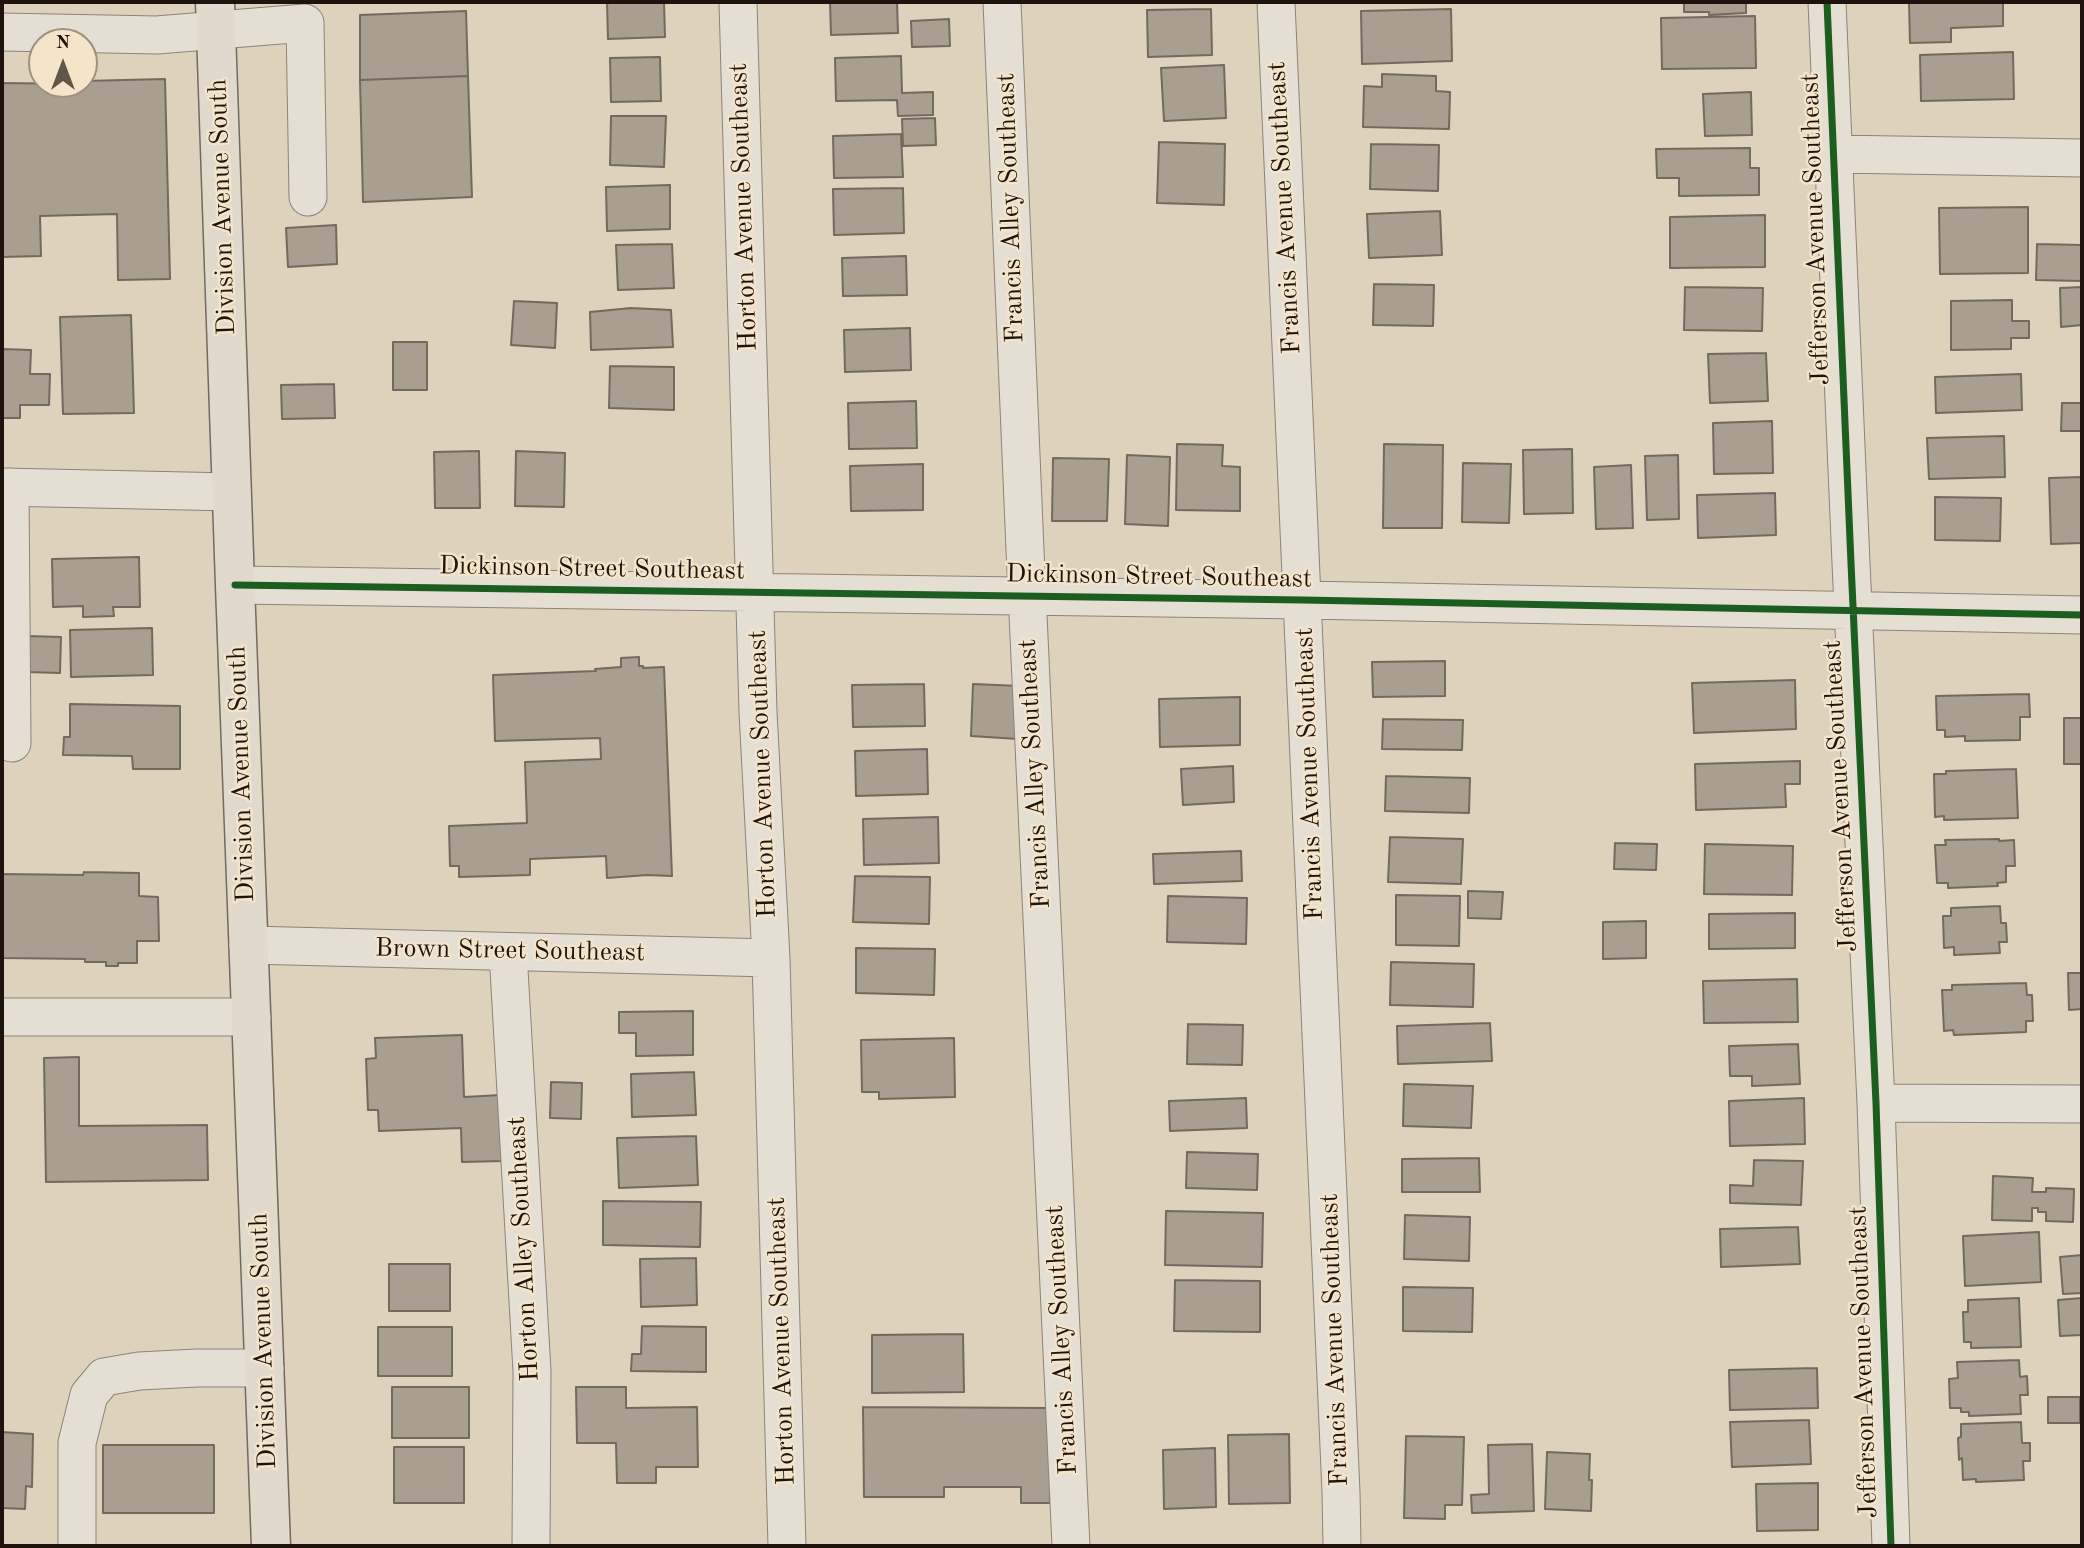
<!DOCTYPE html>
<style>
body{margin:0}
#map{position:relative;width:2084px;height:1548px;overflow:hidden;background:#ded2bc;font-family:"Old Standard TT",serif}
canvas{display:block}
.frame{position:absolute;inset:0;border:4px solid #1f140d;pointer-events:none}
.north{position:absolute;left:28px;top:28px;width:70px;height:70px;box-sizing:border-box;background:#f3e4ca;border:2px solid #9e917e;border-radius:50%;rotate:0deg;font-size:19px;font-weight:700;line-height:28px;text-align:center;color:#1f140d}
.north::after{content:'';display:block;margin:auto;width:24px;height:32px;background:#62564a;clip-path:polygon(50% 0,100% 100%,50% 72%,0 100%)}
</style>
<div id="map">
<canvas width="2084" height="1548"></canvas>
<div class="frame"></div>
<div class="north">N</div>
</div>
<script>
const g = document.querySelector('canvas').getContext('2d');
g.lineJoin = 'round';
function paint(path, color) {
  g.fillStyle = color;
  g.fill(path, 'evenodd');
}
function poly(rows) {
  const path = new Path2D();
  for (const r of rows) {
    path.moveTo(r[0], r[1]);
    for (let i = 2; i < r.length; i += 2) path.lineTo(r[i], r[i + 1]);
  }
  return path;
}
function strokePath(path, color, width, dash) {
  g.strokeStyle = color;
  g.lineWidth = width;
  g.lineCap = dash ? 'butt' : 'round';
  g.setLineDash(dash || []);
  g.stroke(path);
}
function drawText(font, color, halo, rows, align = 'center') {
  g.font = font + ' "Old Standard TT",serif';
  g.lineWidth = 5;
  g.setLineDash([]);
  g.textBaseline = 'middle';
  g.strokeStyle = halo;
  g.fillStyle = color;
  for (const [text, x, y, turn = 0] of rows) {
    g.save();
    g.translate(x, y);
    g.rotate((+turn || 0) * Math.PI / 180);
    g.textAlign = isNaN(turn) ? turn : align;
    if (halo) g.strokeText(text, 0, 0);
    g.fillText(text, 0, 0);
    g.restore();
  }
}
const building = poly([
 [607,2,664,2,665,37,608,39,607,2],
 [830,2,897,2,898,33,831,35,830,2],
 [1684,2,1746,2,1746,13,1709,15,1709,12,1684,12,1684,2],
 [1909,2,2003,2,2003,26,1951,28,1951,42,1910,43,1909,2],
 [1211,9,1212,55,1148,57,1147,10,1211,9],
 [1451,9,1452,61,1362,64,1361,11,1451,9],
 [466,11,468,76,360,80,360,15,466,11],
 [1755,16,1756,68,1662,69,1661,18,1755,16],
 [949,19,950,46,912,47,911,21,949,19],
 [2013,52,2014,99,1921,101,1920,55,2013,52],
 [901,56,902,93,933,92,933,115,898,116,897,100,836,101,835,58,901,56],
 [660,57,661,101,611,102,610,58,660,57],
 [1224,65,1226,118,1164,121,1161,68,1224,65],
 [1382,74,1436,76,1436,91,1450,92,1449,129,1363,127,1364,86,1382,87,1382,74],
 [468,76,472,197,363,202,360,80,468,76],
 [165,79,170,279,118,280,117,214,40,216,41,256,2,257,2,83,84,84,84,81,165,79],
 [1751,92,1752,135,1705,136,1703,94,1751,92],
 [611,116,666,116,664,167,610,165,611,116],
 [935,118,936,145,903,146,902,119,935,118],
 [901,134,903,177,834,178,833,136,901,134],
 [1159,142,1225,144,1224,205,1157,203,1159,142],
 [1371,144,1439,145,1438,191,1370,189,1371,144],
 [1750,148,1750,168,1759,168,1759,195,1679,196,1679,178,1657,178,1656,149,1750,148],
 [670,185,670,229,607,231,606,187,670,185],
 [903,188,904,233,834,235,833,189,903,188],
 [2028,207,2028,273,1940,274,1939,208,2028,207],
 [1440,211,1442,255,1369,258,1367,214,1440,211],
 [1765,215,1765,267,1670,268,1670,217,1765,215],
 [336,225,337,264,288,267,286,228,336,225],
 [672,244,674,288,618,290,616,245,672,244],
 [2037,244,2082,245,2082,281,2036,280,2037,244],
 [906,256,907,295,843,296,842,258,906,256],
 [1374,284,1434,285,1433,326,1373,325,1374,284],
 [1685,287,1763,288,1762,331,1684,330,1685,287],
 [2082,287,2082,325,2061,327,2060,288,2082,287],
 [2012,300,2012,321,2029,321,2029,338,2011,338,2011,349,1951,350,1951,301,2012,300],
 [514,301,557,303,555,348,511,345,514,301],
 [631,308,671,310,673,347,591,350,590,312,631,308],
 [131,315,134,413,63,414,60,317,131,315],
 [910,328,911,370,845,372,844,330,910,328],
 [393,342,427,342,427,390,393,390,393,342],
 [2,349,31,350,30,374,50,374,49,405,20,405,20,418,2,418,2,349],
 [1766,353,1768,401,1710,403,1708,354,1766,353],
 [610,366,674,367,674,410,609,408,610,366],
 [2021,374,2022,410,1936,413,1935,377,2021,374],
 [334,384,335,418,282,419,281,385,334,384],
 [916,401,917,448,849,449,848,403,916,401],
 [2062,403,2082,403,2082,431,2061,431,2062,403],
 [1772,421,1773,473,1714,474,1713,423,1772,421],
 [2004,436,2005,477,1929,479,1927,438,2004,436],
 [1177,444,1223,445,1222,466,1240,467,1240,511,1176,510,1177,444],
 [1384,444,1443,445,1442,528,1383,528,1384,444],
 [1572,449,1573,513,1524,514,1523,450,1572,449],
 [479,451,480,508,435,508,434,452,479,451],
 [516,451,565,453,564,507,515,506,516,451],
 [1127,455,1170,457,1168,526,1125,524,1127,455],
 [1678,455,1679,519,1647,520,1645,456,1678,455],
 [1053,458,1109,459,1107,521,1052,521,1053,458],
 [1463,463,1511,464,1509,523,1462,522,1463,463],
 [923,464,923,510,851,511,850,466,923,464],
 [1631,465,1633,528,1596,529,1594,467,1631,465],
 [2082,477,2082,543,2051,544,2049,478,2082,477],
 [1775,493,1776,535,1698,538,1697,495,1775,493],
 [1935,497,2001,498,2000,541,1935,540,1935,497],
 [139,557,140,607,113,607,114,616,83,617,83,606,53,607,52,559,139,557],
 [152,628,153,675,71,677,70,630,152,628],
 [27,636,61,637,60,673,26,672,27,636],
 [639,657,639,666,643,666,643,668,664,667,672,876,647,875,607,878,606,856,530,859,530,875,459,877,459,866,450,866,449,826,527,823,525,762,601,759,600,738,495,741,493,675,596,671,595,669,621,667,621,658,639,657],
 [1445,661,1445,696,1373,697,1372,662,1445,661],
 [1795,680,1796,729,1694,733,1692,683,1795,680],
 [924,684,925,726,853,727,852,685,924,684],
 [973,684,1020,686,1018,739,971,736,973,684],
 [2029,694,2030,717,2020,717,2020,740,1965,741,1965,736,1945,737,1945,730,1937,730,1936,696,2029,694],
 [1240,697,1240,745,1160,747,1159,699,1240,697],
 [70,704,180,706,180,769,133,769,132,756,63,755,64,737,70,737,70,704],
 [2064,718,2082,718,2082,764,2064,764,2064,718],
 [1383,719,1463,720,1462,750,1382,749,1383,719],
 [927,749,928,794,856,796,855,751,927,749],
 [1800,761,1800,784,1785,784,1786,807,1696,810,1695,764,1800,761],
 [1233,766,1234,802,1183,805,1181,769,1233,766],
 [2016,769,2018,818,1944,820,1944,816,1935,817,1934,774,1946,774,1946,771,2016,769],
 [1386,776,1470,778,1469,813,1385,811,1386,776],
 [938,817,939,863,864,865,863,819,938,817],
 [1390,837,1463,839,1461,884,1388,882,1390,837],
 [1999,839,1999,841,2014,840,2015,866,2006,866,2006,882,1997,883,1998,886,1948,888,1948,883,1937,883,1935,845,1946,845,1945,840,1999,839],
 [1615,843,1657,844,1656,870,1614,869,1615,843],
 [1705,844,1793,846,1792,895,1704,894,1705,844],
 [1241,851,1242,881,1154,884,1153,854,1241,851],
 [84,872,139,873,139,896,158,897,159,941,137,941,137,963,118,963,118,966,106,966,106,962,85,962,85,959,2,958,2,874,83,875,84,872],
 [855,876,930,877,929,924,853,922,855,876],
 [1468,891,1503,892,1501,919,1468,918,1468,891],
 [1396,895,1460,896,1459,946,1396,945,1396,895],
 [1168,896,1247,898,1246,944,1167,942,1168,896],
 [2000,906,2001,923,2006,923,2007,942,1999,942,2000,953,1954,955,1954,947,1944,948,1943,916,1951,916,1951,908,2000,906],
 [1795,913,1795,948,1709,949,1709,914,1795,913],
 [1646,921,1646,958,1603,959,1603,922,1646,921],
 [856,948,935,949,934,995,856,993,856,948],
 [1391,962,1474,964,1473,1007,1390,1005,1391,962],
 [2068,973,2082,973,2082,1009,2069,1010,2068,973],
 [1797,979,1798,1022,1704,1023,1703,981,1797,979],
 [2026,983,2027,995,2032,995,2033,1021,2026,1021,2026,1032,1954,1035,1953,1030,1944,1031,1942,990,1952,990,1952,985,2026,983],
 [693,1011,693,1055,636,1056,636,1033,619,1033,619,1012,693,1011],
 [1490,1023,1492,1061,1398,1064,1397,1026,1490,1023],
 [1188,1024,1243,1025,1242,1065,1187,1064,1188,1024],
 [462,1035,464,1097,501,1095,503,1161,462,1162,461,1128,379,1131,378,1110,368,1110,366,1059,376,1058,375,1038,462,1035],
 [954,1038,955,1097,879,1099,879,1092,862,1092,861,1040,954,1038],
 [1798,1044,1800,1084,1752,1086,1752,1076,1730,1076,1729,1046,1798,1044],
 [79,1057,79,1126,207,1125,208,1180,46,1182,44,1058,79,1057],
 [694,1072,696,1115,632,1117,631,1074,694,1072],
 [551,1082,582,1083,581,1119,550,1118,551,1082],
 [1404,1084,1473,1086,1471,1128,1403,1126,1404,1084],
 [1246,1098,1247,1128,1170,1131,1169,1101,1246,1098],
 [1804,1098,1805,1144,1730,1146,1729,1101,1804,1098],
 [696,1136,698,1185,619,1188,617,1138,696,1136],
 [1187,1152,1258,1154,1257,1190,1186,1188,1187,1152],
 [1479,1158,1480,1192,1402,1192,1402,1159,1479,1158],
 [1754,1160,1803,1161,1801,1205,1730,1203,1730,1185,1753,1186,1754,1160],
 [1993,1176,2033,1178,2032,1192,2046,1192,2046,1188,2074,1189,2073,1222,2046,1221,2046,1212,2038,1212,2038,1208,2032,1208,2032,1221,1992,1220,1993,1176],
 [603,1201,701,1202,700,1247,603,1245,603,1201],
 [1166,1211,1263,1213,1262,1267,1165,1265,1166,1211],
 [1405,1215,1470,1217,1469,1261,1404,1259,1405,1215],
 [1798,1227,1800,1264,1721,1267,1720,1229,1798,1227],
 [2039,1232,2041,1282,1965,1286,1963,1236,2039,1232],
 [2082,1255,2082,1293,2063,1294,2060,1257,2082,1255],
 [696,1258,697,1305,641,1307,640,1259,696,1258],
 [389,1264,450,1264,450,1311,389,1311,389,1264],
 [1175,1280,1260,1281,1260,1332,1174,1331,1175,1280],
 [1403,1287,1473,1288,1472,1332,1403,1331,1403,1287],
 [2019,1298,2021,1347,1971,1348,1971,1342,1964,1342,1963,1312,1968,1312,1968,1300,2019,1298],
 [2082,1298,2082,1335,2060,1336,2058,1300,2082,1298],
 [642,1326,706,1327,706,1372,631,1371,632,1354,641,1354,642,1326],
 [378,1327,452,1327,452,1376,378,1376,378,1327],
 [963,1334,964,1392,872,1393,872,1335,963,1334],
 [2019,1360,2020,1377,2027,1376,2028,1395,2020,1395,2021,1414,1969,1416,1969,1412,1961,1412,1961,1408,1950,1408,1949,1379,1958,1378,1957,1362,2019,1360],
 [1817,1368,1818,1408,1730,1410,1729,1370,1817,1368],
 [392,1387,469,1387,469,1438,392,1438,392,1387],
 [576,1387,626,1387,626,1408,697,1407,698,1467,656,1467,656,1483,617,1483,616,1443,577,1443,576,1387],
 [2048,1397,2080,1397,2080,1423,2048,1423,2048,1397],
 [863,1407,1050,1408,1050,1503,1021,1503,1021,1487,944,1487,944,1497,864,1497,863,1407],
 [1809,1420,1811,1464,1732,1467,1730,1422,1809,1420],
 [2021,1422,2022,1443,2030,1443,2030,1461,2023,1461,2024,1480,1976,1482,1976,1479,1963,1480,1962,1458,1959,1460,1958,1438,1961,1437,1961,1424,2021,1422],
 [2,1432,33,1434,32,1487,26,1486,25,1509,2,1508,2,1432],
 [1289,1434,1290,1503,1229,1504,1228,1435,1289,1434],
 [1406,1436,1464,1437,1462,1505,1445,1505,1445,1519,1404,1518,1406,1436],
 [1532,1444,1534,1511,1472,1513,1471,1495,1489,1494,1488,1445,1532,1444],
 [103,1445,214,1445,214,1513,103,1513,103,1445],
 [394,1447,464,1447,464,1503,394,1503,394,1447],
 [1215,1448,1216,1507,1164,1509,1163,1450,1215,1448],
 [1547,1452,1590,1454,1589,1480,1592,1480,1591,1511,1545,1509,1547,1452],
 [1818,1483,1818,1530,1757,1531,1756,1484,1818,1483]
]);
paint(building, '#a99f91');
strokePath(building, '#726a5f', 2);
const minor = poly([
 [738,2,758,712,771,958,787,1546],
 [1002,2,1025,550,1071,1546],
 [1276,2,1341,1492,1342,1546],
 [1827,2,1851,563,1876,1103,1891,1546],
 [2,32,157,35,305,23,308,197],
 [1834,154,2082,158],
 [2,487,232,492],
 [10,487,12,743],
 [235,585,1303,600,2082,615],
 [248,945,771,958],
 [508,952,532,1371,531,1546],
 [2,1017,252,1017],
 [1876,1103,2082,1104],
 [77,1546,77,1443,89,1395,104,1377,139,1371,197,1368,265,1368]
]);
const major = poly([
 [215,2,235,585,271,1546]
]);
strokePath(minor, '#8c8477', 39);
strokePath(major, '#726a5f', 41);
strokePath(minor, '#e5ded3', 37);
strokePath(major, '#e0d9cc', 38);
strokePath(poly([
 [1827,2,1851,563,1876,1103,1891,1546],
 [235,585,1303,600,2082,615]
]), '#1b5e20', 7);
drawText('26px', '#1f140d', '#f3e4ca', [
 ["Division Avenue South",223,207,-92],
 ["Horton Avenue Southeast",744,207,-92],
 ["Francis Alley Southeast",1011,208,-92],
 ["Francis Avenue Southeast",1285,208,-93],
 ["Jefferson Avenue Southeast",1816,229,-92],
 ["Dickinson Street Southeast",592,569,1],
 ["Dickinson Street Southeast",1159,577,1],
 ["Division Avenue South",242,774,-92],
 ["Horton Avenue Southeast",763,774,-92],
 ["Francis Alley Southeast",1035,774,-93],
 ["Francis Avenue Southeast",1310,774,-92],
 ["Jefferson Avenue Southeast",1841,796,-93],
 ["Brown Street Southeast",510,951,1],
 ["Horton Alley Southeast",524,1249,-93],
 ["Francis Alley Southeast",1062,1340,-93],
 ["Francis Avenue Southeast",1335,1340,-92],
 ["Division Avenue South",264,1341,-92],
 ["Horton Avenue Southeast",782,1341,-92],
 ["Jefferson Avenue Southeast",1864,1362,-92]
]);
</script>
